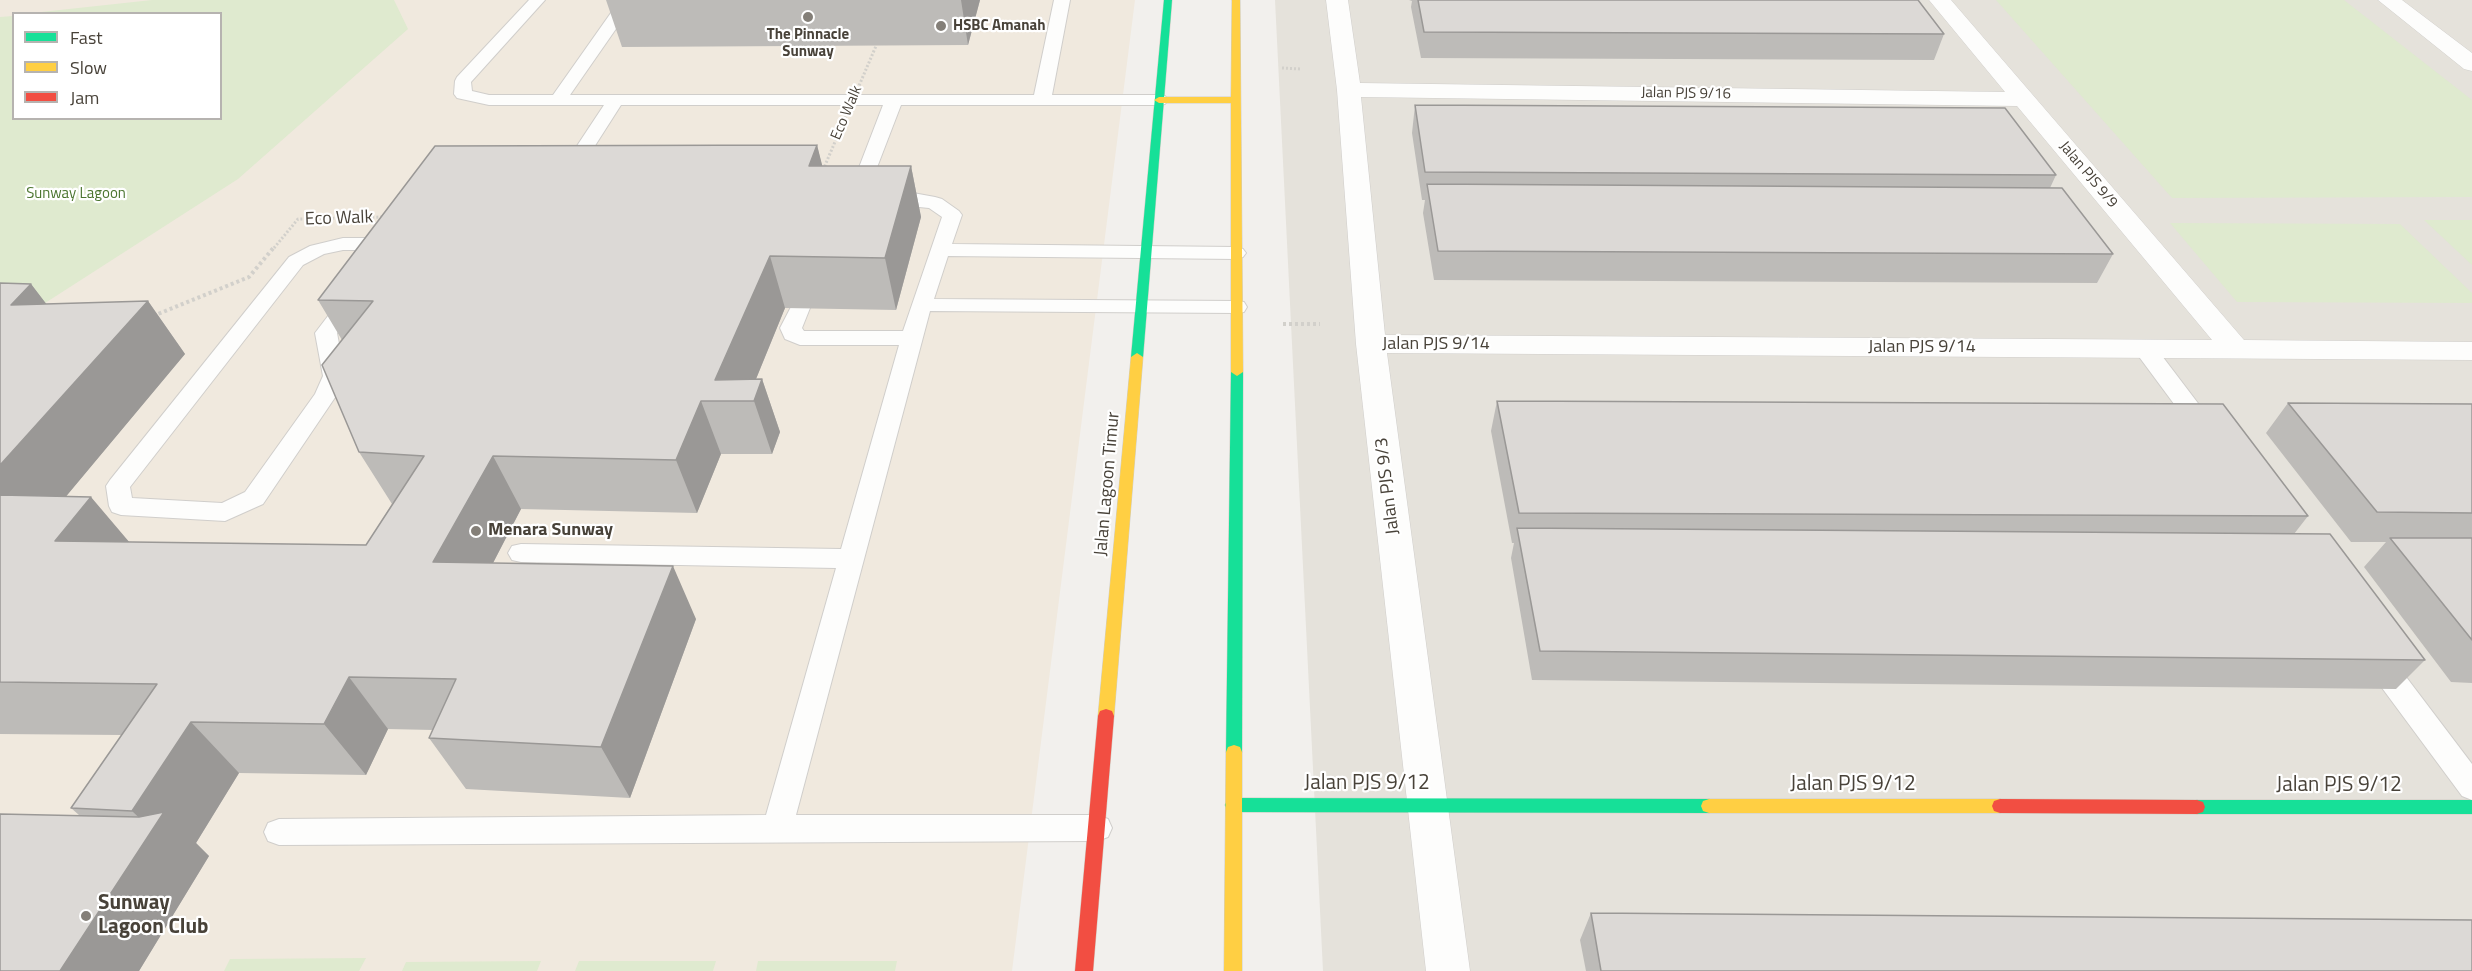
<!DOCTYPE html>
<style>
body{margin:0}
#map{position:relative;width:2472px;height:971px;overflow:hidden;background:#f2f0ed;font-family:"Titillium Web",sans-serif}
canvas{display:block}
.legend{position:absolute;left:12px;top:12px;width:210px;height:108px;box-sizing:border-box;background:#fff;border:2px solid #b6b3b0;margin:0;padding:8px 10px;list-style:none;font-size:18px;color:#484239}
.legend li{display:flex;align-items:center;gap:12px;height:30px}
.legend b{width:30px;border:2px solid #b6b3b0}
</style>
<div id="map">
<canvas width="2472" height="971"></canvas>
<ul class="legend">
<li><b style="height:8px;background:#16e098"></b>Fast</li>
<li><b style="height:8px;background:#ffcf43"></b>Slow</li>
<li><b style="height:8px;background:#f24e42"></b>Jam</li>
</ul>
</div>
<script>
const g = document.querySelector('canvas').getContext('2d');
g.lineJoin = 'round';
function paint(path, color) {
  g.fillStyle = color;
  g.fill(path, 'evenodd');
}
function poly(rows) {
  const path = new Path2D();
  for (const r of rows) {
    path.moveTo(r[0], r[1]);
    for (let i = 2; i < r.length; i += 2) path.lineTo(r[i], r[i + 1]);
  }
  return path;
}
function strokePath(path, color, width, dash) {
  g.strokeStyle = color;
  g.lineWidth = width;
  g.lineCap = dash ? 'butt' : 'round';
  g.setLineDash(dash || []);
  g.stroke(path);
}
function drawText(font, color, halo, rows, align = 'center') {
  g.font = font + ' "Titillium Web",sans-serif';
  g.lineWidth = 4.5;
  g.setLineDash([]);
  g.textBaseline = 'middle';
  g.strokeStyle = halo;
  g.fillStyle = color;
  for (const [text, x, y, turn = 0] of rows) {
    g.save();
    g.translate(x, y);
    g.rotate((+turn || 0) * Math.PI / 180);
    g.textAlign = isNaN(turn) ? turn : align;
    if (halo) g.strokeText(text, 0, 0);
    g.fillText(text, 0, 0);
    g.restore();
  }
}
paint(poly([
 [1275,0,2472,0,2472,971,1323,971]
]), '#e5e2db');
paint(poly([
 [0,0,1135,0,1012,971,0,971],
 [14,14,220,14,220,118,14,118]
]), '#f0e9de');
paint(poly([
 [152,0,394,0,408,29,238,179,0,332,0,17,13,16,14,118,220,118,220,14,32,13],
 [1996,0,2344,0,2472,100,2472,197,2172,198],
 [2424,220,2472,220,2472,265],
 [2170,223,2400,224,2472,293,2472,303,2237,302],
 [366,958,359,971,224,971,230,959],
 [541,961,537,971,402,971,406,962],
 [579,961,716,961,713,971,575,971],
 [758,961,897,961,895,971,756,971]
]), '#dfeacf');
const lane = poly([
 [529,0,545,0,471,82,472,91,489,95,553,95,620,0,636,0,570,95,1034,95,1054,0,1070,0,1052,95,1159,95,1165,96,1168,100,1165,104,1159,105,901,105,866,196,864,200,857,202,850,200,848,196,883,105,621,105,575,177,568,179,561,177,559,173,604,105,489,105,457,98,454,94,455,81,457,77,529,0],
 [887,193,913,193,935,197,942,199,959,211,962,215,952,244,1236,247,1243,249,1246,253,1243,257,1236,259,948,256,934,299,1237,301,1244,302,1247,307,1244,312,1237,313,930,311,796,815,1097,815,1108,819,1112,828,1108,837,1097,841,279,845,268,841,264,832,268,823,279,819,766,815,836,568,521,562,512,560,508,553,512,546,521,544,841,549,899,345,800,345,785,339,780,328,793,303,800,302,807,303,810,308,802,328,804,331,903,331,942,217,929,208,880,203,878,199,880,195,887,193],
 [343,238,392,238,399,240,402,244,399,248,392,250,343,250,324,254,303,265,130,487,132,498,222,503,245,492,315,394,323,376,315,333,344,295,351,293,358,295,361,299,337,333,345,376,336,396,263,504,225,521,121,515,112,512,109,506,106,486,110,480,289,257,310,246,343,238],
 [2145,342,2153,344,2213,423,2216,429,2213,435,2205,437,2197,435,2137,354,2134,349,2137,344,2145,342],
 [2378,650,2388,653,2472,764,2472,800,2462,796,2368,669,2364,661,2368,653,2378,650]
]);
const street = poly([
 [1326,0,1348,0,1360,83,2005,92,1929,0,1951,0,2244,340,2472,342,2472,360,1387,353,1470,971,1426,971,1356,344,1337,90,1326,0],
 [1361,97,2017,106,2212,340,1385,335,1361,97],
 [2378,0,2402,0,2472,53,2472,71,2464,69,2378,0]
]);
const fast = poly([
 [1164,0,1172,0,1143,357,1137,361,1131,357,1164,0],
 [1237,368,1243,372,1242,752,1240,757,1234,759,1228,757,1226,752,1231,372,1237,368],
 [1233,798,1709,799,1715,801,1717,806,1715,811,1709,813,1233,812,1227,810,1225,805,1227,800,1233,798],
 [2197,800,2472,800,2472,814,2197,814,2191,812,2189,807,2191,802,2197,800]
]);
const slow = poly([
 [1232,0,1240,0,1243,372,1237,376,1231,372,1231,103,1159,103,1154,100,1159,97,1231,97,1232,0],
 [1137,353,1143,357,1114,716,1112,721,1106,723,1100,721,1098,716,1131,357,1137,353],
 [1234,745,1240,747,1242,752,1242,971,1224,971,1226,752,1228,747,1234,745],
 [1709,799,2000,799,2006,801,2008,806,2006,811,2000,813,1709,813,1703,811,1701,806,1703,801,1709,799]
]);
const jam = poly([
 [1106,709,1112,711,1114,716,1093,971,1075,971,1098,716,1100,711,1106,709],
 [2000,799,2197,800,2203,802,2205,807,2203,812,2197,814,2000,813,1994,811,1992,806,1994,801,2000,799]
]);
strokePath(lane, '#d0cecb', 2);
strokePath(street, '#d0cecb', 1);
strokePath(fast, '#d0cdc4', 1);
strokePath(slow, '#d0cdc4', 1);
strokePath(jam, '#d0cdc4', 1);
strokePath(poly([
 [1282,68,1301,69]
]), '#d2d0cb', 3, [2, 2]);
strokePath(poly([
 [1283,324,1320,324]
]), '#d2d0cb', 4, [3, 3]);
paint(lane, '#fdfdfc');
paint(street, '#fdfdfc');
paint(fast, '#16e098');
paint(slow, '#ffcf43');
paint(jam, '#f24e42');
strokePath(poly([
 [823,170,876,46],
 [274,248,298,219,383,217]
]), '#d2d0cb', 3, [2, 2]);
strokePath(poly([
 [153,316,249,277,275,246]
]), '#d2d0cb', 4, [3, 3]);
paint(poly([
 [606,0,980,0,968,45,622,47],
 [1409,0,1918,0,1944,34,1934,60,1421,58,1411,7,1412,1],
 [1415,105,2056,175,2050,188,2113,254,2097,283,1434,280,1423,213,1425,200,1422,200,1412,133],
 [817,145,822,166,911,166,921,217,896,310,785,308,756,379,762,379,780,432,772,454,721,454,697,513,521,509,493,563,696,619,630,798,466,789,429,738,433,730,388,729,366,775,239,773,196,843,209,856,139,971,0,971,79,815,71,808,122,735,0,734,0,283,31,284,46,304,148,301,185,354,66,496,129,542,366,545,392,504,359,452,342,340,318,300],
 [1497,401,2308,516,2294,534,2425,660,2396,689,1532,680,1511,558,1514,543,1512,543,1491,431],
 [2288,403,2472,404,2472,683,2451,682,2364,567,2386,542,2351,542,2266,433],
 [1591,913,2197,919,2472,971,1586,971,1580,940]
]), '#bdbbb8');
paint(poly([
 [961,0,980,0,968,45],
 [817,145,830,196,809,166],
 [911,166,921,217,896,310,885,258],
 [770,256,785,308,747,401,715,380],
 [31,284,71,336,11,305],
 [148,301,185,354,23,548,0,524,0,465],
 [762,379,780,432,772,454,754,401],
 [701,401,721,454,697,513,676,460],
 [493,456,521,509,466,615,433,562],
 [91,497,136,550,55,541],
 [673,566,696,619,630,798,601,747],
 [349,677,388,729,366,775,324,724],
 [191,722,239,773,196,843,209,856,139,971,60,971,152,830,132,811]
]), '#9a9896');
const building = poly([
 [1418,0,1918,0,1944,34,1424,32,1418,0],
 [1415,105,2005,108,2056,175,1425,172,1415,105],
 [817,145,809,166,911,166,885,258,770,256,715,380,762,379,754,401,701,401,676,460,493,456,433,562,673,566,601,747,429,738,456,679,349,677,324,724,191,722,132,811,71,808,157,684,0,682,0,495,91,497,55,541,366,545,424,456,359,452,322,365,373,301,318,300,435,146,817,145],
 [1427,184,2062,188,2113,254,1438,251,1427,184],
 [0,283,31,284,11,305,148,301,0,465,0,283],
 [1497,401,2223,404,2308,516,1519,513,1497,401],
 [2288,403,2472,404,2472,513,2377,512,2288,403],
 [1517,528,2330,534,2425,660,1540,651,1517,528],
 [2390,538,2472,538,2472,640,2390,538],
 [164,812,60,971,0,971,0,814,139,817,164,812],
 [1591,913,2472,920,2472,971,1601,971,1591,913]
]);
paint(building, '#dcd9d6');
strokePath(building, '#9a9896', 1.5);
for (const [x, y, r, color] of [
 [808,17,6,"#847f78"],
 [941,26,6,"#847f78"],
 [476,531,6,"#847f78"],
 [86,916,6,"#847f78"]
]) {
  const dot = new Path2D();
  dot.arc(x, y, r, 0, 2 * Math.PI);
  g.fillStyle = color;
  g.fill(dot);
  strokePath(dot, '#fff', 2);
}
drawText('bold 15px', '#484239', '#fff', [
 ["HSBC Amanah",953,26],
 ["The Pinnacle",808,35,"center"],
 ["Sunway",808,52,"center"]
], 'left');
drawText('15px', '#484239', '#fff', [
 ["Jalan PJS 9/16",1686,94,1],
 ["Eco Walk",847,113,-67],
 ["Jalan PJS 9/9",2088,175,50]
]);
drawText('15px', '#4b7530', '#fff', [
 ["Sunway Lagoon",76,194]
]);
drawText('18px', '#484239', '#fff', [
 ["Eco Walk",339,219,-2],
 ["Jalan PJS 9/14",1436,345],
 ["Jalan PJS 9/14",1922,348],
 ["Jalan Lagoon Timur",1108,484,-85],
 ["Jalan PJS 9/3",1388,486,-97]
]);
drawText('bold 18px', '#484239', '#fff', [
 ["Menara Sunway",488,531]
], 'left');
drawText('21px', '#484239', '#fff', [
 ["Jalan PJS 9/12",1367,784],
 ["Jalan PJS 9/12",1853,785],
 ["Jalan PJS 9/12",2339,786]
]);
drawText('bold 21px', '#484239', '#fff', [
 ["Sunway",98,904],
 ["Lagoon Club",98,928]
], 'left');
</script>
